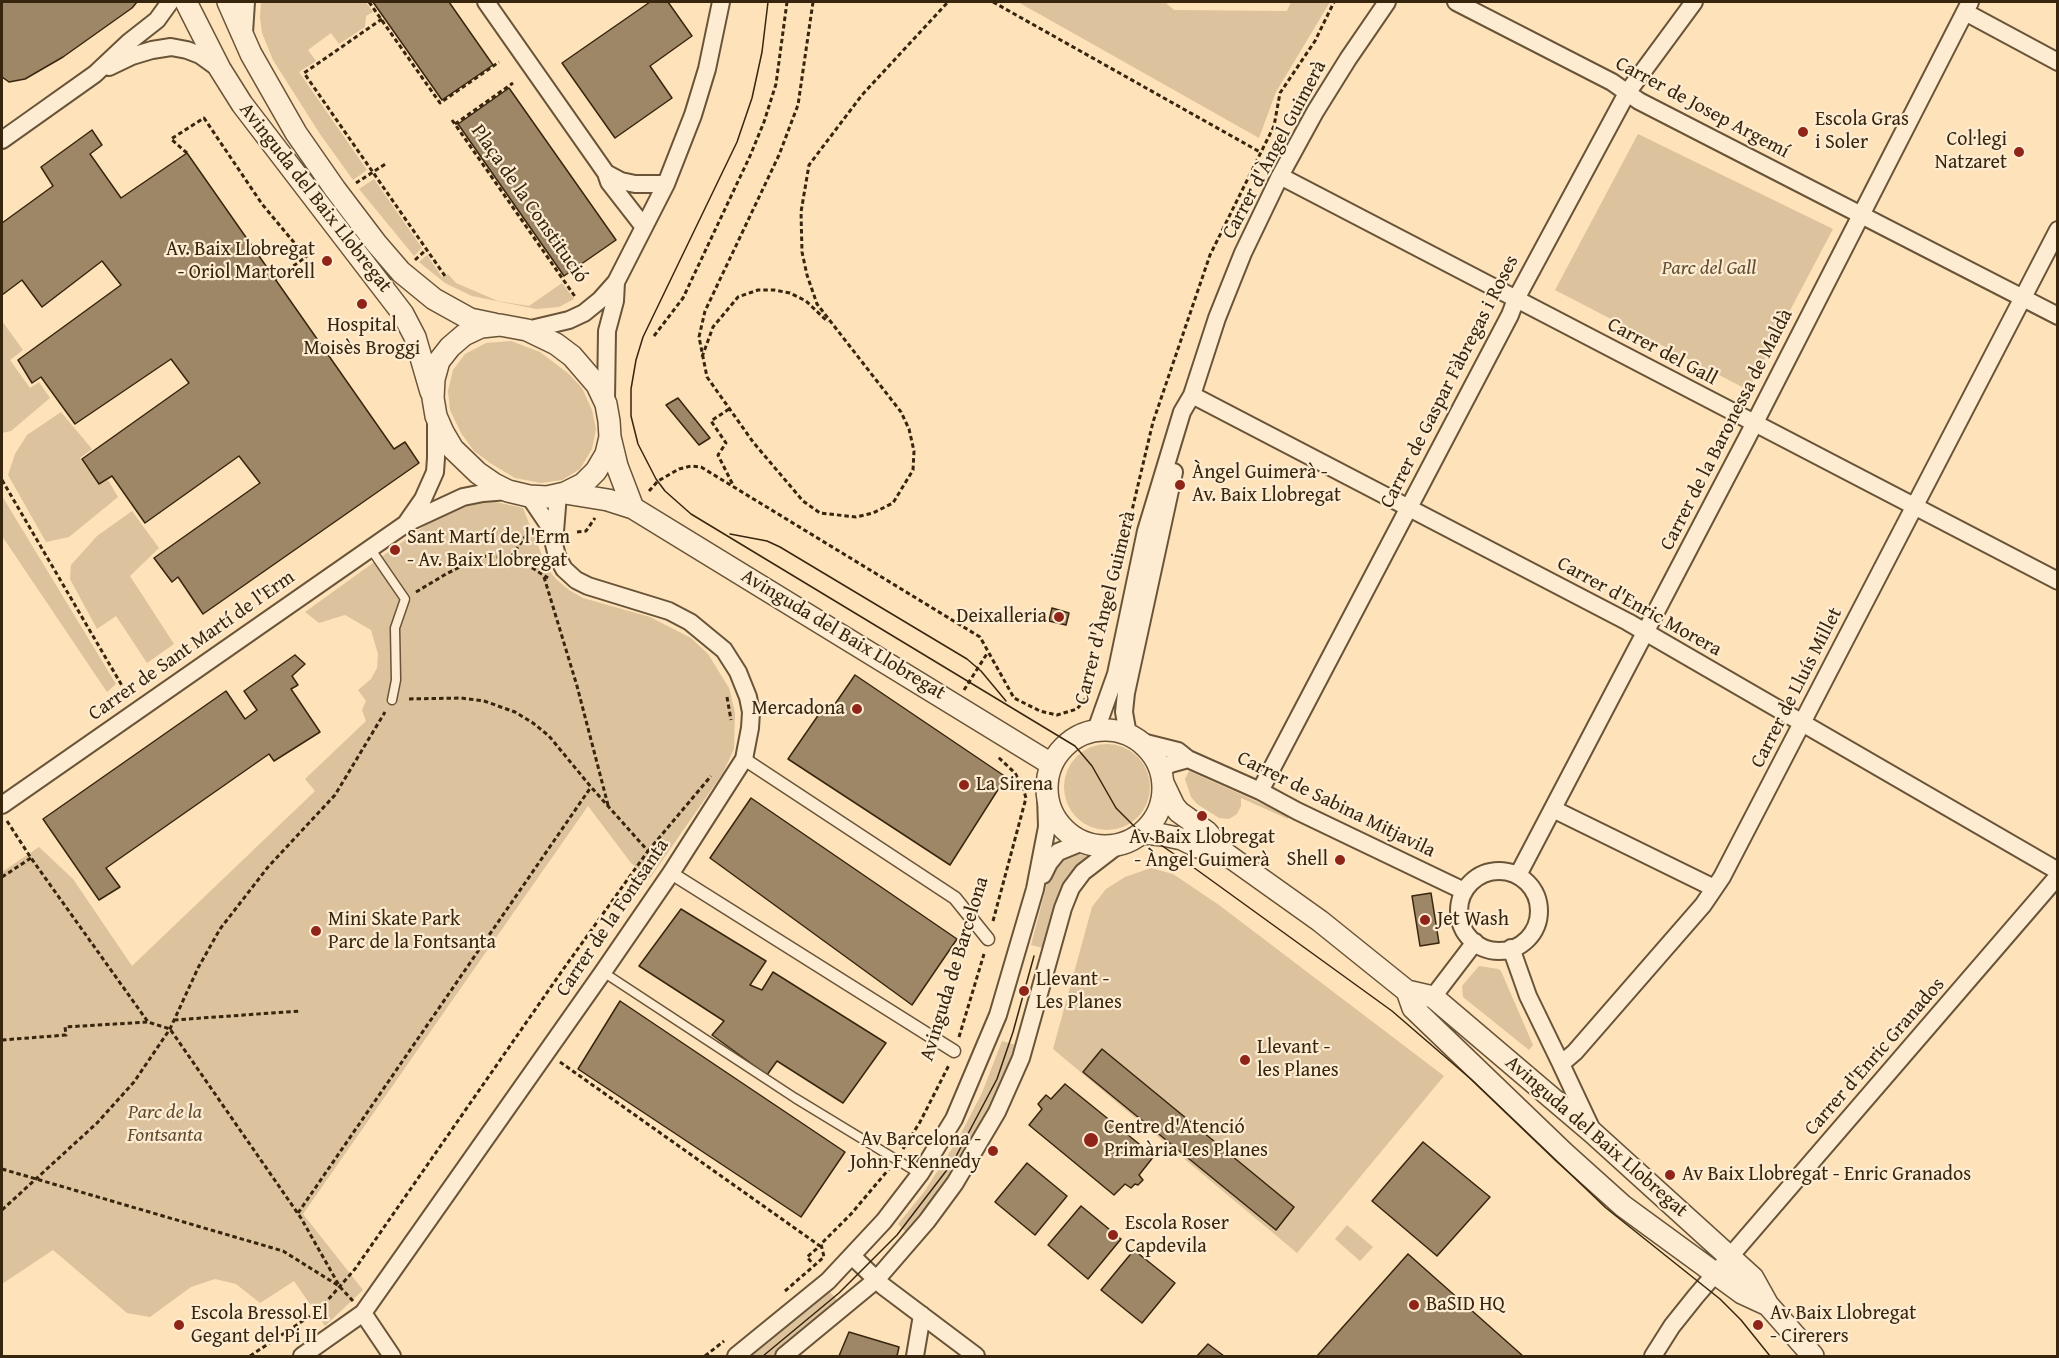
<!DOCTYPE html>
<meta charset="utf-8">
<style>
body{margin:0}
#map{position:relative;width:2059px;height:1358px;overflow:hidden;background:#fee2ba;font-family:"Gentium Book Plus",serif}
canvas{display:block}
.frame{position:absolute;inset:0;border:3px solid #37250d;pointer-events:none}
</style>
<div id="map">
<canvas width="2059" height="1358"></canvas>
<div class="frame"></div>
</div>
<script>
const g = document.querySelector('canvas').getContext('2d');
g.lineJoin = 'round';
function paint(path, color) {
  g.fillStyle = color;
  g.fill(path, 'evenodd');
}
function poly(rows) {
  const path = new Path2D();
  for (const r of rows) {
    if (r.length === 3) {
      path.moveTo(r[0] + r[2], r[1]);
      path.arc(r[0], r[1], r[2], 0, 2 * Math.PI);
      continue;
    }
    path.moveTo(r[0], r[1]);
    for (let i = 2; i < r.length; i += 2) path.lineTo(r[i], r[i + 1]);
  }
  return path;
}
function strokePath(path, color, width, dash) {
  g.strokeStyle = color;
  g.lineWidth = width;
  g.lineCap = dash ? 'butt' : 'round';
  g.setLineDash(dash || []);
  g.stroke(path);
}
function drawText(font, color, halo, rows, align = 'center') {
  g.font = font + ' "Gentium Book Plus",serif';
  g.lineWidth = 4.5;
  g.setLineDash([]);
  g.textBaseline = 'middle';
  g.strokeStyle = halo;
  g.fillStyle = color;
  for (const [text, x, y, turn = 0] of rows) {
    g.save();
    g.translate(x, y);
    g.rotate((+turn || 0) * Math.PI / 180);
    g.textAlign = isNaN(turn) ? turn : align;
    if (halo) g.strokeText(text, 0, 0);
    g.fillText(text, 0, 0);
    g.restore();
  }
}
paint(poly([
 [261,2,366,2,373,12,366,16,365,27,339,44,331,33,308,50,316,61,299,72,367,170,353,180,320,134,273,60,262,33,260,17],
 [1018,2,1165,2,1174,10,1287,11,1291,2,1330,2,1276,92,1259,138],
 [1638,134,1833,229,1748,390,1555,290],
 [374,179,422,248,414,256,359,189],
 [427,255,442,277,448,274,456,283,498,301,529,306,562,283,574,299,559,307,536,309,472,296,445,283,419,262],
 [2,321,23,350,10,360,30,388,39,382,50,398,11,431,2,433],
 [511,341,540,352,569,374,582,388,592,410,596,429,592,449,580,469,562,480,541,483,515,478,490,463,474,451,461,433,450,410,448,391,453,370,465,354,486,343],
 [61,412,92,449,80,458,99,485,108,480,118,497,69,537,46,542,8,475,15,454,27,435],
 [2,496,116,684,107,692,2,536],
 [487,500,523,508,547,568,556,579,569,590,583,598,650,617,691,638,708,654,729,688,735,713,734,749,723,773,650,878,631,863,588,806,303,1214,363,1290,325,1326,294,1281,260,1303,236,1284,215,1279,191,1287,150,1317,127,1313,53,1250,2,1284,2,872,39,847,73,879,132,966,315,791,305,779,366,721,362,710,366,701,358,690,371,679,377,668,378,654,371,630,345,615,319,623,305,612,427,524,459,506],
 [132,511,159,548,130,576,174,644,147,663,116,616,97,629,70,579,71,565,97,536],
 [1107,787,43],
 [1189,771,1289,816,1288,819,1241,798,1241,806,1237,814,1229,819,1219,818,1197,804,1191,797,1185,779],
 [1076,853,1087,856,1076,869,1047,949,1031,945,1048,880,1060,859],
 [1151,868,1173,874,1219,905,1444,1076,1297,1253,1053,1049,1092,907,1106,889,1125,877],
 [1479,966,1498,969,1501,971,1533,1045,1529,1050,1463,997,1462,986],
 [1002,1041,1019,1046,1006,1077,965,1155,908,1234,898,1224,924,1192,958,1139,982,1093],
 [1347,1225,1373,1247,1360,1261,1335,1239],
 [830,1292,839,1302,773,1356,752,1356]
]), '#dcc29d');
const building = poly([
 [2,2,137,2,132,8,63,57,25,79,9,82,2,77,2,2],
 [373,2,449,2,493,65,442,100,373,2],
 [650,2,668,2,692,36,650,66,672,98,615,138,562,63,650,2],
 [509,88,616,240,564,276,458,124,509,88],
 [92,130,102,145,90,154,121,198,187,153,394,449,405,442,419,463,203,614,178,577,172,582,154,558,260,483,239,456,145,523,112,476,99,484,82,459,189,383,171,359,75,424,41,377,32,383,18,360,121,285,102,261,42,307,22,280,2,295,2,223,53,186,41,167,92,130],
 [678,398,710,438,699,445,666,405,678,398],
 [1052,608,1069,613,1066,625,1049,621,1052,608],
 [295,655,305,664,292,676,298,685,291,689,320,732,274,761,269,754,106,868,120,887,99,900,43,819,226,691,245,719,257,710,244,691,295,655],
 [855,675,1006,777,950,865,788,759,826,704,833,707,855,675],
 [751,798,957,939,912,1005,710,858,751,798],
 [1431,893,1439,943,1420,946,1412,896,1431,893],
 [681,909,766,961,750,985,762,990,773,972,886,1043,843,1103,777,1061,767,1075,712,1035,724,1021,639,966,681,909],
 [620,1001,845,1152,801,1217,578,1069,620,1001],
 [1102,1049,1294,1207,1276,1230,1083,1072,1102,1049],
 [1065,1084,1154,1156,1139,1175,1143,1180,1138,1185,1135,1184,1131,1188,1125,1184,1114,1195,1029,1125,1042,1109,1038,1104,1046,1095,1051,1099,1065,1084],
 [1423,1142,1490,1197,1437,1256,1372,1201,1423,1142],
 [1027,1163,1067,1196,1035,1235,995,1202,1027,1163],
 [1081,1206,1121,1239,1088,1279,1048,1245,1081,1206],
 [1134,1250,1175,1283,1142,1323,1101,1290,1134,1250],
 [1408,1254,1523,1356,1317,1356,1408,1254],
 [849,1332,899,1347,897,1356,839,1356,849,1332],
 [1208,1344,1224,1356,1197,1356,1208,1344]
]);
paint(building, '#9e8767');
strokePath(building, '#37250d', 1.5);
const service = poly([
 [370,548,405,599,395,628,396,680,392,700],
 [603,972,795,1098,920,1174]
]);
const pedestrian = poly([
 [744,759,955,898,988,939],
 [671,873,954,1051]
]);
const minor = poly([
 [486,2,606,173,609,182,644,227],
 [1456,2,1612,82,1639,101,2058,316],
 [1965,12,2058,62],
 [244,33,246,2],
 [109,67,132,56,152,50,171,47,187,50,200,55,218,68],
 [2,140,95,74,129,42,157,20,170,2],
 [606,173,621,181,635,184,666,184],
 [1280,176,2058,581],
 [527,330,569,320,584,313,600,300,616,282,666,184,693,115,707,69,721,2],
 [1192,395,1628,622,2058,871],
 [606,400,607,331,615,301,616,282],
 [529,496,554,533],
 [407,522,423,499,435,472,436,458,436,420],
 [1096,730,1116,674,1146,531,1182,412,1192,395,1217,318,1243,253,1280,176,1315,112,1348,59,1387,2],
 [1128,735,1124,712,1126,693,1174,472],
 [1138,741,1178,751,1188,759,1260,791,1297,811,1464,891],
 [1161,770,1170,764,1188,759],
 [1260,791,1510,315,1516,299,1627,93,1694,2],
 [2,805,407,523,463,497,483,493,508,491],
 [1553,809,1714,888],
 [1499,911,40],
 [1043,875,1049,863,1058,852,1080,843,1092,845],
 [1518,875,1747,438,1970,2],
 [1511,948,1528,996,1561,1064],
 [1433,997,1475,942],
 [1592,1130,1561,1064,1575,1052,1703,905,1722,877,2058,230],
 [852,1256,883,1286,976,1356],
 [363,1313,392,1356],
 [302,1356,363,1313,603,972,671,873,744,759,750,728,751,712,748,697,738,672,724,650,690,622,669,611,588,586,576,580,564,569,557,556,554,544,558,494],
 [736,1356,828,1281,884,1221,920,1174,954,1119,998,1015,1035,889,1047,827,1046,795],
 [784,1356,876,1280,927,1221,955,1183,997,1112,1021,1058,1063,908,1071,888,1083,872,1118,845],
 [915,1356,922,1315],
 [1653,1356,1672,1326,1696,1296,2058,876]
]);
const tertiary = poly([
 [186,2,220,69,242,104,403,314,415,337,431,392],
 [228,2,251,54,296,133,335,189,376,243,401,272,434,299,470,319,494,324],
 [500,325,527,330,556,344,572,356,597,385,606,404,609,421,610,437,606,454,596,471,583,484,565,493,547,497,529,496,508,491,494,484,478,473,453,449,443,432,436,416,433,398,434,379,439,361,450,347,464,335,481,327,500,325],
 [610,437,617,466,633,508],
 [565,493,608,500,633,508,1051,764],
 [1105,788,58],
 [1163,783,1174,806,1179,812,1207,832,1226,854,1320,921,1407,991,1433,997,1593,1133,1753,1278,1768,1305,1813,1356],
 [1143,833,1163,835,1182,839,1198,847,1226,854],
 [1407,991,1413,1008,1564,1153,1623,1206,1742,1293,1768,1305]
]);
strokePath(service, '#695438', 11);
strokePath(pedestrian, '#695438', 15);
strokePath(minor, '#695438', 20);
strokePath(tertiary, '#695438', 24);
strokePath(poly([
 [369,2,440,103,499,62],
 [813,2,798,105,779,155,705,311,699,337,707,377,753,442,803,501,820,513,856,517,873,513,893,503,913,470,914,451,909,429,901,412,817,304,807,275,802,252,801,212,809,165,862,95,948,2],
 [993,2,1260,152],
 [382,19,304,73,445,276],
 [452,120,576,298],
 [455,124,513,83],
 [187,153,171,139,204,118,262,204,306,257],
 [356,183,387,163],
 [415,260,427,249],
 [275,279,306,257,310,246],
 [654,336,683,298,750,156,764,122,776,84,787,2],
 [702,357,713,327,738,297,758,290,774,290,790,293,806,301,828,322],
 [729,409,711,421,726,443,718,455,733,485],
 [2,480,128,696],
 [649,491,658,481,679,469,691,466,701,467,980,637,1014,698,1040,711,1057,715,1077,709,1090,693],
 [1129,523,1153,422,1210,255,1274,126,1280,93,1315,41,1334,2],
 [577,532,586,531,595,518],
 [511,557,527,534],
 [544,577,577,686,608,805],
 [416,592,446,574,481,556,511,558,531,567,548,578],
 [964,690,988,652],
 [727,697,731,720],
 [7,821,31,858,148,1022,170,1029,301,1218,340,1287,353,1301],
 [659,861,648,851,711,776],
 [2,877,31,858],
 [993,921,1026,798,1023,788,1015,773,998,757],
 [174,1020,300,1011],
 [959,1037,984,954],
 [2,1040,66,1035,65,1027,148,1022],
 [560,1062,820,1246,807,1257,813,1264],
 [903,1149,920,1122,949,1065],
 [2,1169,283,1251,339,1286],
 [2,1210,97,1123,134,1082,170,1029,198,968,220,929,268,867,335,795,385,712],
 [298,1213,591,787],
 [785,1291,824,1257,821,1244,851,1214,889,1169],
 [250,1356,319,1310,355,1269,562,971,648,851,591,787,549,736,533,723,515,712,484,701,461,698,406,699],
 [705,1356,724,1341]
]), '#37250d', 3, [4.5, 3]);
strokePath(service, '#feecd2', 8);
strokePath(pedestrian, '#feecd2', 12);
strokePath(minor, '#feecd2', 16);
strokePath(tertiary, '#feecd2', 21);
strokePath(poly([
 [768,2,762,52,752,98,737,142,643,337,636,360,631,389,631,416,638,444,656,479,665,491,691,514,1075,746,1092,766,1116,808,1136,828,1193,867,1392,1011,1472,1080,1606,1208,1720,1299,1741,1320,1770,1356],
 [730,534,767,541,780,547,967,659,981,671,1006,701],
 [763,1356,839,1293,897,1235,953,1162,997,1079,1013,1032,1034,956]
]), '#37250d', 1.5);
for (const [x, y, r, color] of [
 [1803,132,6,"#8f2418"],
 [2019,152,6,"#8f2418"],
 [327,261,6,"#8f2418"],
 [362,304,6,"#8f2418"],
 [1180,485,6,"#8f2418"],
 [395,550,6,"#8f2418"],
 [1059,617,6,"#8f2418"],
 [857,709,6,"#8f2418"],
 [964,785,6,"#8f2418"],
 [1202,816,6,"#8f2418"],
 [1340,860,6,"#8f2418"],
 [1425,920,6,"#8f2418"],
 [316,931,6,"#8f2418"],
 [1024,991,6,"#8f2418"],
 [1245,1060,6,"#8f2418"],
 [1091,1140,8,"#8f2418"],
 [993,1151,6,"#8f2418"],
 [1670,1175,6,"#8f2418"],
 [1113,1235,6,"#8f2418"],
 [1414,1305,6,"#8f2418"],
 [179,1325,6,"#8f2418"],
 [1758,1325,6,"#8f2418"]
]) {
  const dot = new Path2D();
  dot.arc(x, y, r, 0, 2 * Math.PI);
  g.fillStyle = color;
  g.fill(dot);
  strokePath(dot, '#feecd2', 2);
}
drawText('20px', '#37250d', '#feecd2', [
 ["Carrer de Josep Argemí",1702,108,28],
 ["Carrer d'Àngel Guimerà",1275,150,-62],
 ["Avinguda del Baix Llobregat",315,198,52],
 ["Plaça de la Constitució",529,204,55],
 ["Carrer del Gall",1662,352,28],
 ["Carrer de Gaspar Fàbregas i Roses",1450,382,-63],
 ["Carrer de la Baronessa de Maldà",1727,430,-63],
 ["Carrer d'Enric Morera",1639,607,29],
 ["Carrer d'Àngel Guimerà",1106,608,-76],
 ["Avinguda del Baix Llobregat",843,635,31],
 ["Carrer de Sant Martí de l'Erm",192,646,-35],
 ["Carrer de Lluís Millet",1797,688,-63],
 ["Carrer de Sabina Mitjavila",1336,805,26],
 ["Carrer de la Fontsanta",613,918,-56],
 ["Avinguda de Barcelona",955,969,-73],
 ["Carrer d'Enric Granados",1875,1057,-49],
 ["Avinguda del Baix Llobregat",1596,1137,41]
]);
drawText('20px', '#37250d', '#feecd2', [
 ["Escola Gras",1815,120],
 ["i Soler",1815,143],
 ["Col·legi",2007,140,"right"],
 ["Natzaret",2007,163,"right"],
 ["Av. Baix Llobregat",315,250,"right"],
 ["- Oriol Martorell",315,273,"right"],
 ["Hospital",362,326,"center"],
 ["Moisès Broggi",362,349,"center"],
 ["Àngel Guimerà -",1192,473],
 ["Av. Baix Llobregat",1192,496],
 ["Sant Martí de l'Erm",407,538],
 ["- Av. Baix Llobregat",407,561],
 ["Deixalleria",1047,617,"right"],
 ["Mercadona",845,709,"right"],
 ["La Sirena",976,785],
 ["Av Baix Llobregat",1202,838,"center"],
 ["- Àngel Guimerà",1202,861,"center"],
 ["Shell",1328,860,"right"],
 ["Mini Skate Park",328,920],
 ["Parc de la Fontsanta",328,943],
 ["Jet Wash",1437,920],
 ["Llevant -",1036,980],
 ["Les Planes",1036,1003],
 ["Llevant -",1257,1048],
 ["les Planes",1257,1071],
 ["Centre d'Atenció",1104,1128],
 ["Primària Les Planes",1104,1151],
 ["Av Barcelona -",981,1140,"right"],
 ["John F Kennedy",981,1163,"right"],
 ["Av Baix Llobregat - Enric Granados",1682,1175],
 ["Escola Roser",1125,1224],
 ["Capdevila",1125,1247],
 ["BaSID HQ",1426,1305],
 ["Escola Bressol El",191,1314],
 ["Gegant del Pi II",191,1337],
 ["Av Baix Llobregat",1770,1314],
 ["- Cirerers",1770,1337]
], 'left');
drawText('italic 20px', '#604c31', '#feecd2', [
 ["Parc del Gall",1709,269],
 ["Parc de la",165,1113],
 ["Fontsanta",165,1136]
]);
</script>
